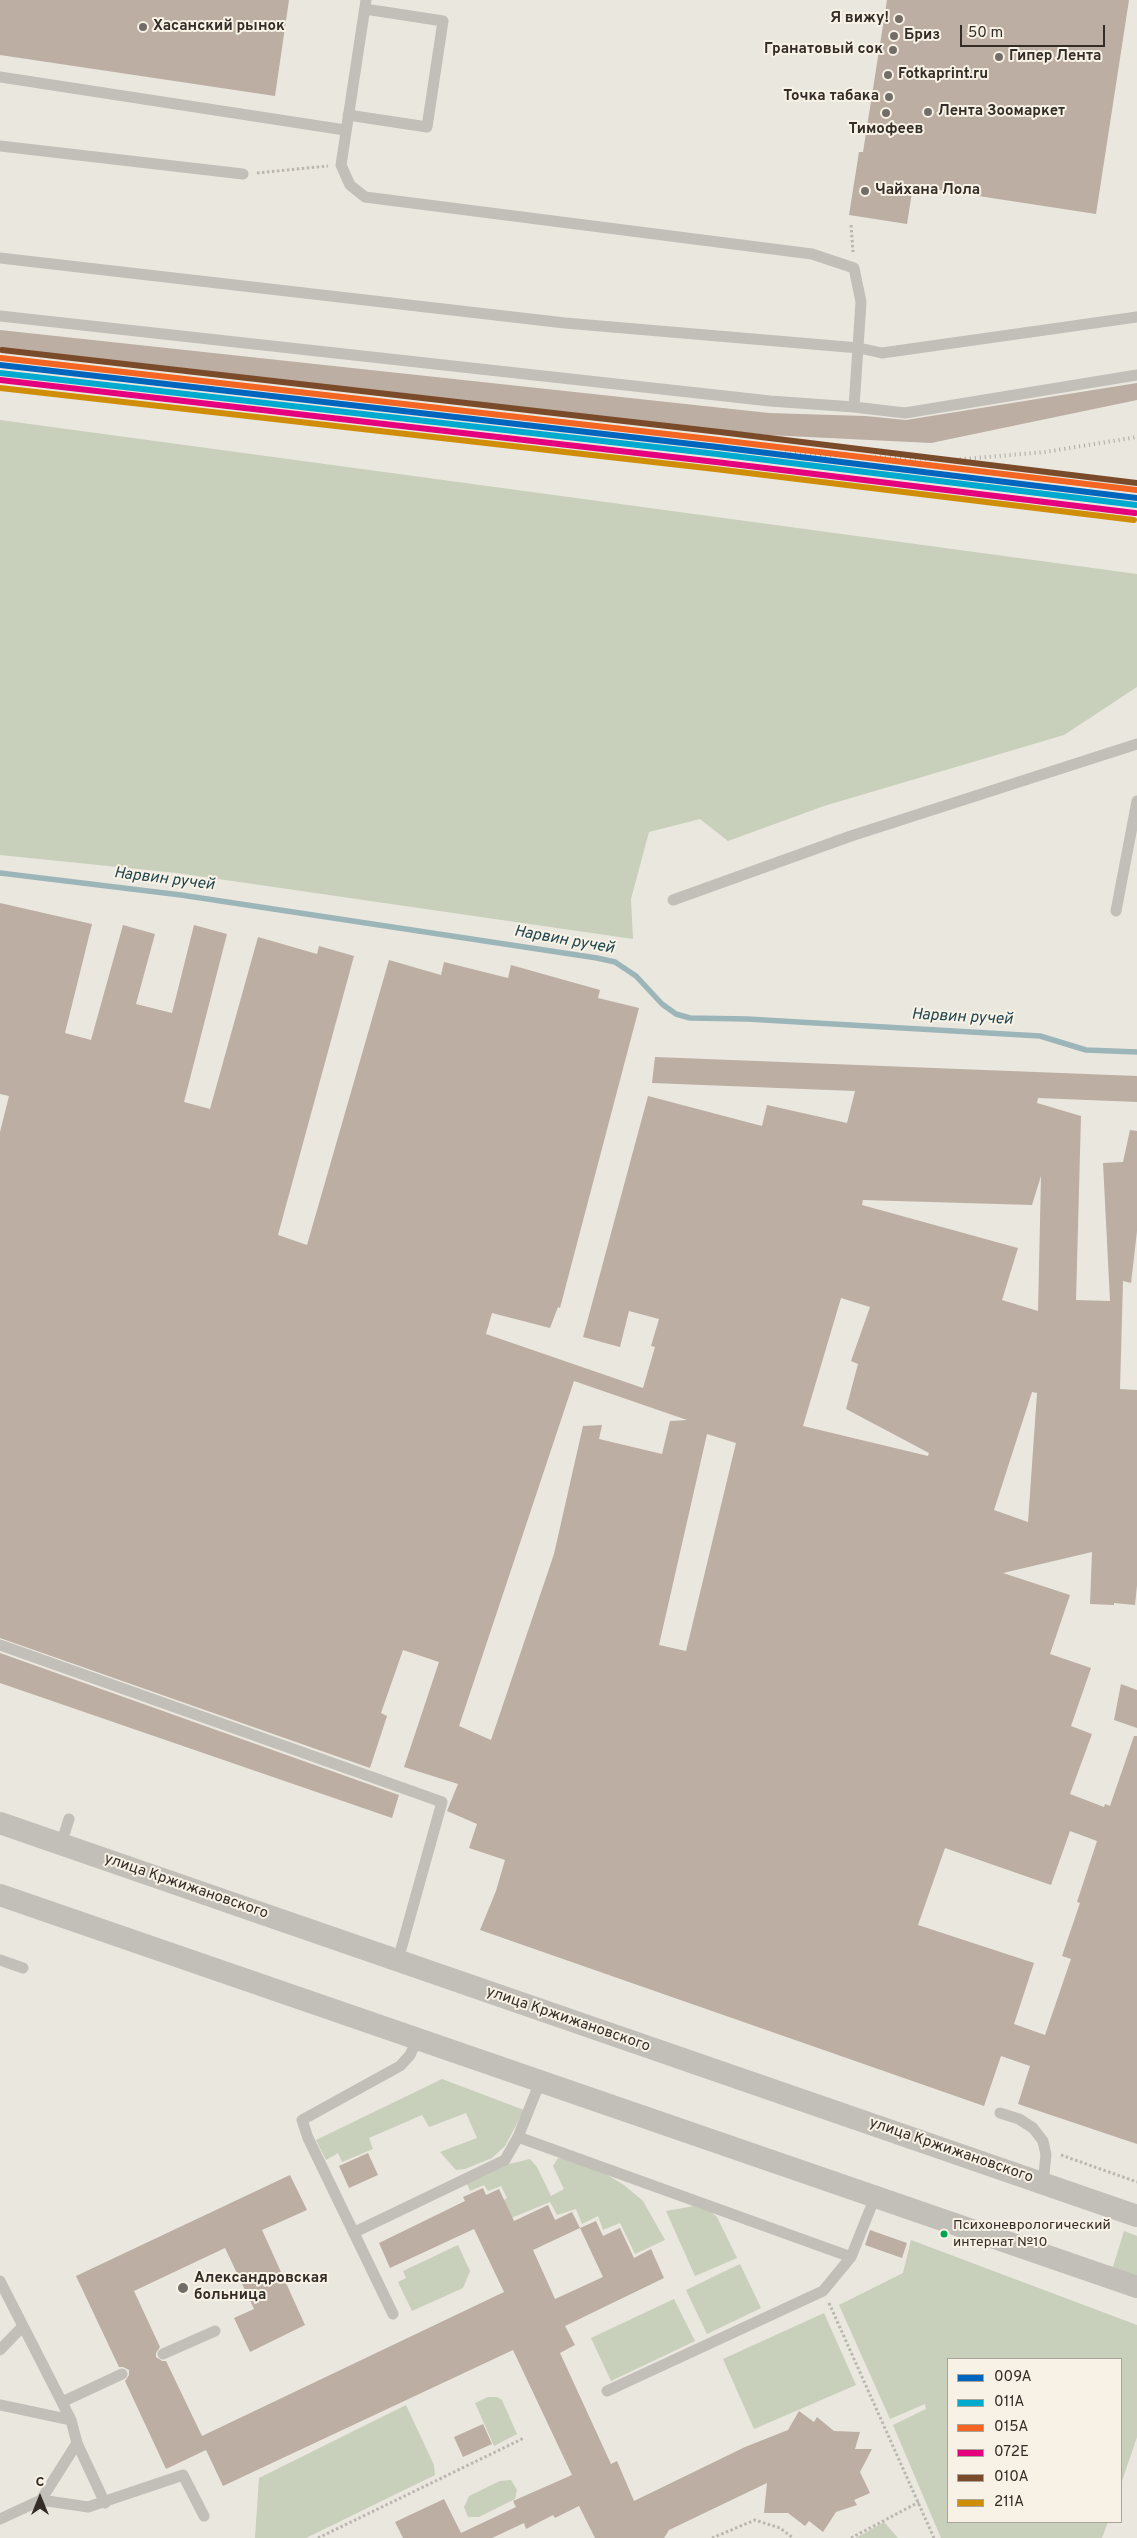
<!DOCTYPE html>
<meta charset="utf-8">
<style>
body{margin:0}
#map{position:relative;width:1137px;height:2538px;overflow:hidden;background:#eae7df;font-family:Overpass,sans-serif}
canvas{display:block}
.legend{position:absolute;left:947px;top:2358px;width:175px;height:165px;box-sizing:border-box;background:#f7f2e5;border:1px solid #a9a399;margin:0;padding:6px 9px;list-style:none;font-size:15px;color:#332c27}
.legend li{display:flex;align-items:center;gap:10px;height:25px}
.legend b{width:25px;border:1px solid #a9a399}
.north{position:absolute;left:15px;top:2473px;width:50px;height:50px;-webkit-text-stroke:4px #f7f2e5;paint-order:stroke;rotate:0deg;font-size:14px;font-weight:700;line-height:20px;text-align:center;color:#332c27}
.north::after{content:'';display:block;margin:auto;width:18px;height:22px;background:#332c27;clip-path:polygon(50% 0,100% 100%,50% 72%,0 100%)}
.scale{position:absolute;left:960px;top:25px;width:145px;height:22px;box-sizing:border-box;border:2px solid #332c27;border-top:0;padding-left:6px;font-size:15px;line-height:18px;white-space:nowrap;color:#332c27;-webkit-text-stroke:4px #f7f2e5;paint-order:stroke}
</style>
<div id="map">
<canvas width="1137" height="2538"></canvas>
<ul class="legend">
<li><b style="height:6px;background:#0065bd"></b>009А</li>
<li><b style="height:6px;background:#00a9ce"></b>011А</li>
<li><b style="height:6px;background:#f26522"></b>015А</li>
<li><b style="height:6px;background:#e5007d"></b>072Е</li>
<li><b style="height:6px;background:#7a4b2a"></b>010А</li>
<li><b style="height:6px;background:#d08e08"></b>211А</li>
</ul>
<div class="north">С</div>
<div class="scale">50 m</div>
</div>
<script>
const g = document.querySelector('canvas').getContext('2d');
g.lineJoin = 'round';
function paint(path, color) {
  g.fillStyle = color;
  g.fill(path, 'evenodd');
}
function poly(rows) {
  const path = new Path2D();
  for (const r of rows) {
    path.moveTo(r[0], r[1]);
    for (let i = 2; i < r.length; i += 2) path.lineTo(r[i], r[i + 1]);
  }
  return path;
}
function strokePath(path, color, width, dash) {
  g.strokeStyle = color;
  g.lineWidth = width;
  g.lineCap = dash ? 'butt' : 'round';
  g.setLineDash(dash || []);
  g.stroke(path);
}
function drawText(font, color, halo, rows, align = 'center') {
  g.font = font + ' Overpass,sans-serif';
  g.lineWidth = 4;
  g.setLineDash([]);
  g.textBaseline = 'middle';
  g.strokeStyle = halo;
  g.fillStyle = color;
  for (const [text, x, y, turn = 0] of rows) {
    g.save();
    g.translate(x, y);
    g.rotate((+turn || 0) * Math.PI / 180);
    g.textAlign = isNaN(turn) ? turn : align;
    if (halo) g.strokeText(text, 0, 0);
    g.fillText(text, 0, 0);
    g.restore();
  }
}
paint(poly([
 [0,420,1137,574,1137,687,1064,735,824,806,728,841,700,819,649,832,631,899,633,939,177,873,0,855],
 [442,2079,524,2110,505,2146,492,2158,465,2169,456,2170,440,2152,477,2138,466,2113,429,2127,422,2115,369,2138,373,2149,342,2162,338,2153,326,2160,316,2140],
 [558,2158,574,2161,604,2173,624,2185,643,2201,665,2240,635,2254,620,2223,603,2230,598,2216,582,2224,576,2209,557,2215,550,2202,504,2221,496,2205,507,2198,501,2186,488,2191,484,2185,470,2191,467,2184,509,2164,530,2159,537,2167,551,2196,564,2189,553,2166],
 [694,2206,710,2211,717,2217,737,2258,695,2276,666,2211],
 [1124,2231,1137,2236,1137,2279,1112,2270],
 [911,2240,1137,2325,1137,2437,1121,2484,1121,2359,948,2359,948,2522,1108,2522,1102,2538,941,2538,893,2425,926,2409,925,2404,890,2419,839,2305,903,2273],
 [458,2245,470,2271,463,2288,412,2311,398,2282,406,2278,403,2271],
 [740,2264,761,2308,707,2334,686,2290],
 [674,2299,695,2341,611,2381,591,2338],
 [824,2313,856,2385,754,2429,723,2359],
 [488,2397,497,2397,502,2400,517,2434,494,2446,475,2403],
 [406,2405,434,2465,435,2475,306,2538,255,2538,259,2478],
 [511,2480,517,2490,515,2499,479,2517,468,2517,464,2507,469,2496,500,2481],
 [884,2522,898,2538,856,2538]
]), '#c8cfba');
strokePath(poly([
 [0,873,181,895,597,958,615,962,636,976,662,1004,676,1014,690,1018,747,1019,1040,1036,1086,1050,1137,1052]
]), '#9cb5b9', 5.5);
paint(poly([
 [0,0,289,0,275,96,0,55],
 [887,0,1129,0,1096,214,913,186,907,224,849,215,859,152,863,152],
 [0,330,769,413,865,416,906,420,1137,383,1137,400,931,443,767,435,0,351],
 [0,903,92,924,65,1033,91,1040,123,925,155,934,136,1004,172,1013,194,925,227,934,184,1102,210,1109,258,937,317,954,319,946,354,956,278,1235,307,1245,389,960,441,975,444,962,508,978,511,965,600,990,598,998,639,1008,560,1308,558,1307,550,1328,492,1313,486,1334,643,1388,655,1347,651,1346,659,1319,629,1311,620,1347,583,1337,648,1096,762,1126,767,1105,847,1123,855,1091,652,1083,655,1057,1137,1076,1137,1102,1038,1098,1037,1103,1081,1116,1076,1300,1110,1301,1103,1163,1123,1162,1130,1130,1137,1131,1137,1231,1131,1283,1123,1281,1120,1389,1137,1390,1137,1585,1135,1605,1114,1603,1114,1605,1090,1604,1092,1552,1003,1573,1070,1595,1050,1654,1091,1668,1071,1726,1092,1734,1070,1794,1104,1807,1105,1804,1110,1806,1134,1736,1137,1736,1137,2144,1018,2104,1030,2066,1001,2056,984,2106,480,1930,496,1891,505,1860,469,1848,477,1824,447,1811,458,1784,404,1767,439,1662,403,1650,381,1713,387,1716,370,1768,0,1638,0,1132,9,1096,0,1094],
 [1041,1176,1038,1311,1002,1300,1018,1248,862,1205,863,1200,1032,1205],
 [841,1298,870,1307,851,1361,858,1364,846,1409,929,1453,928,1456,803,1426],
 [574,1381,687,1420,670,1421,662,1454,599,1439,602,1425,583,1426,554,1554,491,1740,459,1726],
 [1032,1392,1037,1393,1028,1522,994,1510],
 [707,1434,736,1443,686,1651,659,1645],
 [1070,1831,1097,1841,1077,1902,1080,1903,1062,1956,1071,1959,1045,2035,1014,2024,1034,1963,918,1925,945,1848,1051,1885],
 [0,1653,399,1795,392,1818,0,1683],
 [1121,1684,1137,1690,1137,1728,1114,1720],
 [368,2153,378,2175,349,2188,339,2166],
 [290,2175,307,2210,262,2230,305,2325,250,2352,234,2318,254,2309,225,2248,134,2291,160,2347,156,2353,156,2357,162,2361,166,2361,202,2436,504,2292,474,2229,390,2268,379,2243,465,2201,463,2197,483,2188,486,2195,499,2189,514,2221,548,2205,555,2220,572,2212,580,2228,533,2250,555,2299,603,2277,580,2228,596,2221,603,2236,620,2228,634,2258,651,2249,664,2278,565,2326,575,2345,560,2353,611,2464,617,2461,634,2501,745,2447,788,2430,799,2411,814,2422,817,2417,834,2431,860,2432,855,2449,872,2449,860,2472,870,2493,854,2500,857,2505,836,2512,823,2532,809,2521,805,2526,788,2513,764,2513,767,2483,669,2530,664,2538,595,2538,579,2506,555,2518,553,2515,526,2529,524,2523,492,2538,403,2538,395,2522,444,2499,461,2533,516,2507,513,2501,572,2475,513,2350,223,2486,206,2450,166,2469,125,2381,129,2375,129,2370,123,2367,119,2367,76,2276],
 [870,2230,907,2243,902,2258,865,2245],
 [483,2424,492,2444,463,2457,454,2437]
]), '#bcaea2');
strokePath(poly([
 [257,173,328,166],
 [851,225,853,252],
 [1061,2155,1137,2182],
 [829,2303,934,2538],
 [318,2538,524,2438],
 [712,2538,755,2520,780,2528,793,2538],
 [851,2538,919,2502]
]), '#bbb7b0', 3, [2.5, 2.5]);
strokePath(poly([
 [366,0,341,165,350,185,365,197,812,254,854,268,861,302,854,407],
 [0,77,345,130],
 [348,115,427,127,443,21,365,9],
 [0,146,243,174],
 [0,258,565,323,859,348,882,353,1137,317],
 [0,316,770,401,854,407,905,413,1137,375],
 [673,900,851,836,1137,744],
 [1116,911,1137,801],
 [0,1645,442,1802,398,1960],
 [61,1844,69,1819],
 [0,1960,23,1968],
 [1000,2113,1019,2119,1033,2128,1043,2141,1046,2155,1043,2183],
 [518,2137,851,2257],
 [355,2232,505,2160,518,2137,540,2082],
 [0,2281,71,2420,77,2443,105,2503],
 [393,2314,308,2138,302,2120,400,2066,410,2055,417,2040],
 [0,2350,23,2326],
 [163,2354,215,2331],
 [607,2391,823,2291,851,2257,875,2197],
 [62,2402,122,2374],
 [0,2405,71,2420],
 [41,2500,88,2507,183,2475,204,2516],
 [0,2519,41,2500,77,2443]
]), '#c2beb8', 11);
strokePath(poly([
 [0,1823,1137,2216],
 [0,1895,1137,2287]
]), '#c2beb8', 22);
strokePath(poly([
 [770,453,952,460,1045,452,1137,437]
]), '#aba7a2', 4, [1, 4]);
strokePath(poly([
 [0,365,718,447,1137,498]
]), '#0065bd', 6);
strokePath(poly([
 [0,373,717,454,1136,505]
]), '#00a9ce', 6);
strokePath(poly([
 [1,358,719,440,1137,490]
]), '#f26522', 6);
strokePath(poly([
 [0,380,716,462,1135,513]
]), '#e5007d', 6);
strokePath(poly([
 [2,350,720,432,1137,483]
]), '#7a4b2a', 6);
strokePath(poly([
 [0,388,715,469,1134,520]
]), '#d08e08', 6);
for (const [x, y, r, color] of [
 [899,19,5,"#736d67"],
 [143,27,5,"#736d67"],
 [894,36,5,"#736d67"],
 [893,50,5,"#736d67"],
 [999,57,5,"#736d67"],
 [888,75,5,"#736d67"],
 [889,97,5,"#736d67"],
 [928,112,5,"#736d67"],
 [886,113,5,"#736d67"],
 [865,191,5,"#736d67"],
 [944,2234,4.5,"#00a651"],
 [183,2288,6,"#736d67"]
]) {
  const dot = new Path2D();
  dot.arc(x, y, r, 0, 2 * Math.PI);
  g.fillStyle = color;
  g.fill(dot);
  strokePath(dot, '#f7f2e5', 2);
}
drawText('14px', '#332c27', '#f7f2e5', [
 ["Психоневрологический",953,2226],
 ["интернат №10",953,2243]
], 'left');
drawText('bold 15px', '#332c27', '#f7f2e5', [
 ["Я вижу!",889,19,"right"],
 ["Хасанский рынок",153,27],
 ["Бриз",904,36],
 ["Гранатовый сок",883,50,"right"],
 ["Гипер Лента",1009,57],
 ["Fotkaprint.ru",898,75],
 ["Точка табака",879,97,"right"],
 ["Лента Зоомаркет",938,112],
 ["Тимофеев",886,130,"center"],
 ["Чайхана Лола",875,191],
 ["Александровская",194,2279],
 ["больница",194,2296]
], 'left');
drawText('15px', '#332c27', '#f7f2e5', [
 ["улица Кржижановского",186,1887,19],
 ["улица Кржижановского",568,2020,19],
 ["улица Кржижановского",951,2151,19]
]);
drawText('italic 16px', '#204650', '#f7f2e5', [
 ["Нарвин ручей",164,880,7],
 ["Нарвин ручей",564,941,10],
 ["Нарвин ручей",962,1018,3]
]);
</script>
